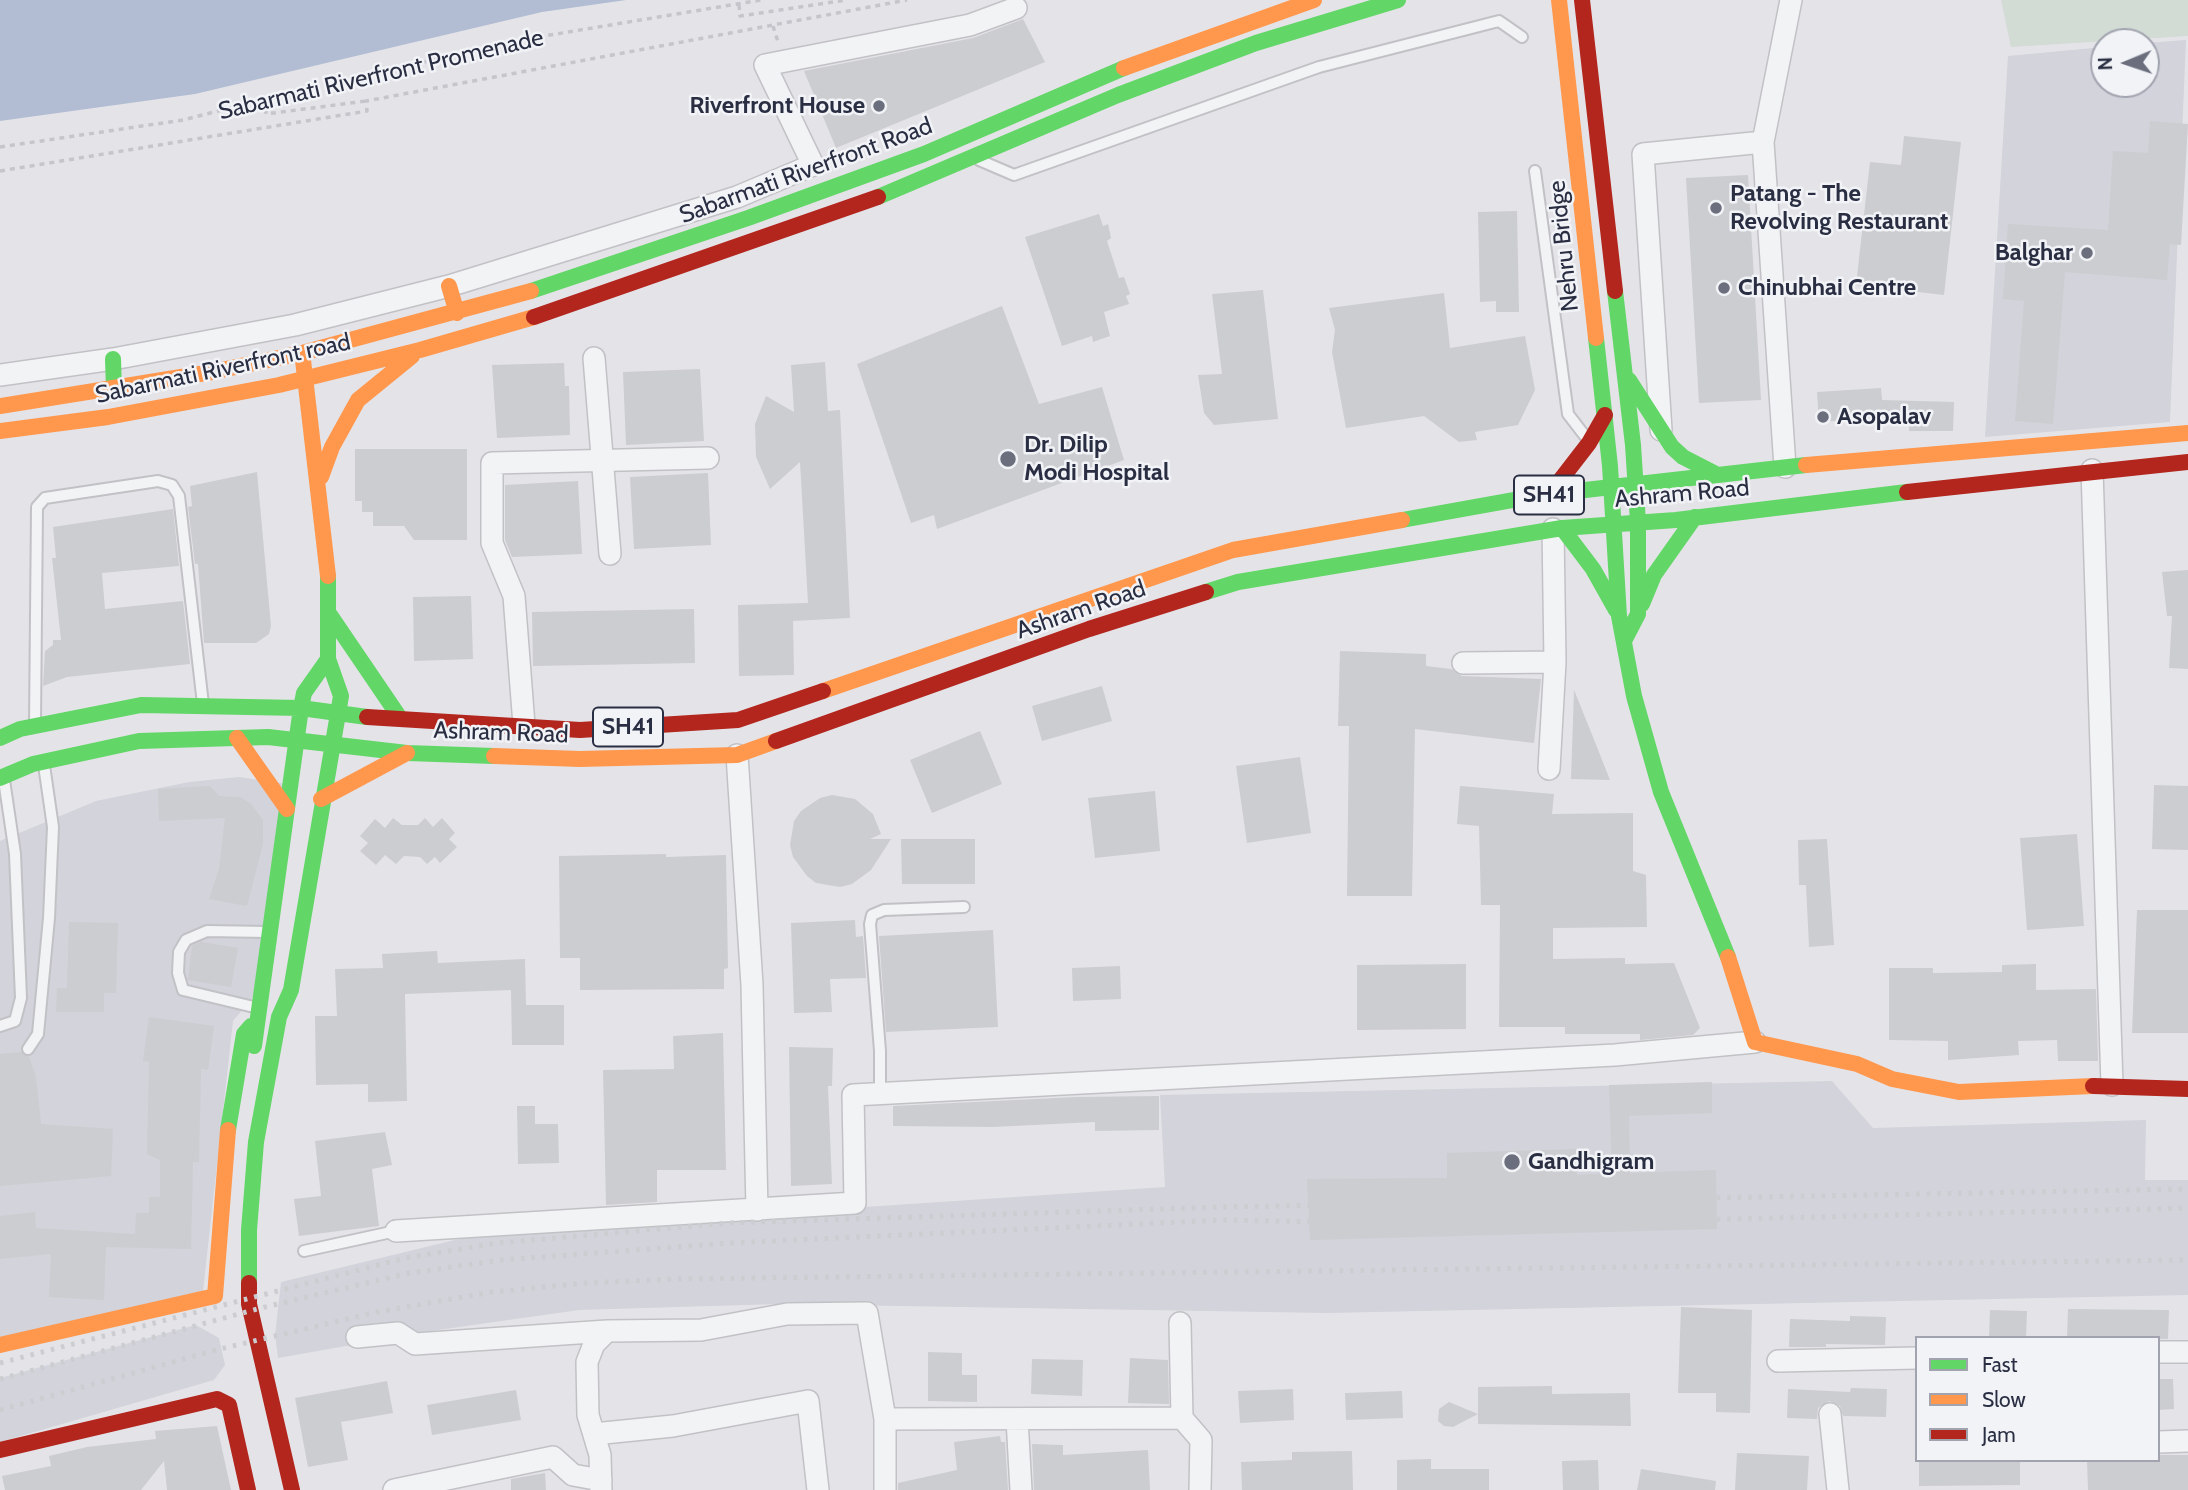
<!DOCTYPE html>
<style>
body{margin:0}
#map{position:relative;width:2188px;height:1490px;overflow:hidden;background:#e4e4e8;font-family:Cabin,sans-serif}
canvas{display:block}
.legend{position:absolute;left:1915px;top:1336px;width:245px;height:126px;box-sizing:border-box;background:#f1f3f7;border:2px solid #a1a4af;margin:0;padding:9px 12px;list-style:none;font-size:21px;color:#2a2e42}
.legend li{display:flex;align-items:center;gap:14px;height:35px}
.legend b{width:35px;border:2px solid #a1a4af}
.north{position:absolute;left:2090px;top:28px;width:70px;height:70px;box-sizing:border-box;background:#f1f3f7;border:2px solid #a1a4af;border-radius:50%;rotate:268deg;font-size:19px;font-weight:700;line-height:28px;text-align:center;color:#2a2e42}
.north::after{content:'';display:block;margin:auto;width:24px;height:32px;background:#6b6e7c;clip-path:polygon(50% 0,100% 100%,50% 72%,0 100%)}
</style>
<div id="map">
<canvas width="2188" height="1490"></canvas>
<ul class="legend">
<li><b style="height:9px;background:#63d668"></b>Fast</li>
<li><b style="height:9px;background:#ff974d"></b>Slow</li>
<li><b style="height:9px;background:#b3261e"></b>Jam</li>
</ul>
<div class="north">N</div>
</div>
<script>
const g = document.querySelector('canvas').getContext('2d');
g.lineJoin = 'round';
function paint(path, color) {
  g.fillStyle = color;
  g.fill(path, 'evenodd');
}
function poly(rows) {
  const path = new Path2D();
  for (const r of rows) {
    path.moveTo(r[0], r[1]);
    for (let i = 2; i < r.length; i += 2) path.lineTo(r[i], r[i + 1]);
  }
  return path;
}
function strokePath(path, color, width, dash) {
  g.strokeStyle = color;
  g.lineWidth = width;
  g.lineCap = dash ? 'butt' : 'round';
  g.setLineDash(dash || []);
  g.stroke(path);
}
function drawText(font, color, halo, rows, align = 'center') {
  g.font = font + ' Cabin,sans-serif';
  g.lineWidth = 5;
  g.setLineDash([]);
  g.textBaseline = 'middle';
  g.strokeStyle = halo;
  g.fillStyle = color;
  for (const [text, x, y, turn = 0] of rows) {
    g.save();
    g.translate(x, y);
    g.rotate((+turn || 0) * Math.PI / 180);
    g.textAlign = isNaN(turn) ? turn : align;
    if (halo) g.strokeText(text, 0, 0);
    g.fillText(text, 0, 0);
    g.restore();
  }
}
paint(poly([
 [2186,40,2170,422,1985,437,2008,56,2104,47,2104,84,2146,84,2146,43],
 [239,777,286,784,264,984,233,1021,203,1291,0,1348,0,841,96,801,189,782],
 [1832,1081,1873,1128,2146,1120,2145,1180,2188,1180,2188,1295,1327,1313,778,1304,579,1310,431,1331,278,1358,275,1335,281,1282,488,1232,1165,1187,1160,1095],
 [196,1325,219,1338,225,1365,214,1380,0,1442,0,1378]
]), '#d2d3db');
paint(poly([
 [2001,0,2188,0,2188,36,2011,47]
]), '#d2dbd4');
paint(poly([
 [0,0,626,0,542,12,195,94,0,121]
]), '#b2bcd3');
paint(poly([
 [1023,19,1045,62,836,148,804,71,973,38],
 [2150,121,2188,124,2181,245,2170,244,2167,280,2065,272,2053,424,2015,421,2024,301,2003,299,2008,224,2108,230,2113,151,2148,153],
 [1904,136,1961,142,1944,295,1856,285,1870,162,1901,165],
 [1748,175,1761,400,1699,403,1686,178],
 [1517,211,1519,312,1496,312,1496,301,1480,302,1478,212],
 [1099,214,1103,226,1108,224,1111,238,1107,241,1119,278,1124,277,1130,294,1126,296,1129,304,1104,312,1110,336,1093,342,1092,336,1062,346,1025,237],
 [1263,290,1278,419,1214,425,1204,413,1198,375,1222,374,1212,294],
 [1444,293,1450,348,1525,336,1535,390,1518,425,1475,432,1477,440,1459,442,1424,416,1346,428,1332,352,1335,330,1329,308],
 [1002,306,1039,404,1102,387,1124,460,937,529,934,515,911,523,857,364],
 [825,362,828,411,840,410,850,618,793,621,794,675,739,676,738,605,808,603,800,462,770,489,756,457,755,424,766,396,794,412,791,365],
 [564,363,565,386,569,386,570,435,497,438,492,365],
 [700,369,704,441,626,445,623,372],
 [1881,388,1882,400,1954,402,1953,431,1909,431,1910,416,1819,422,1817,392],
 [355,449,467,449,467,540,414,540,404,526,373,526,373,512,362,512,362,501,355,501],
 [257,472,271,626,269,634,256,643,204,643,198,564,195,564,188,507,192,506,190,486],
 [708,473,711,545,634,549,630,477],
 [578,481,582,554,512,557,505,540,505,485],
 [173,509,179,566,102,573,105,609,183,601,190,664,67,677,43,686,45,651,53,645,53,640,61,640,52,558,56,558,53,527],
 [2188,570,2188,669,2169,668,2172,616,2167,616,2162,572],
 [471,596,473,659,414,661,413,597],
 [694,609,695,663,533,666,532,612],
 [1340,651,1426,654,1426,666,1451,669,1462,676,1541,679,1534,743,1415,729,1412,896,1347,896,1349,726,1338,726],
 [1102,686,1112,721,1042,741,1032,706],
 [1574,690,1593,737,1610,780,1571,779],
 [980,731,1002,784,932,813,910,760],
 [1300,757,1311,833,1247,843,1236,766],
 [2154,785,2188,786,2188,850,2152,849],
 [210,786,219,796,240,797,250,803,263,820,263,844,247,906,209,899,219,869,225,818,159,821,158,789],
 [1460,786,1554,794,1552,814,1633,813,1633,871,1646,875,1647,927,1553,928,1553,959,1625,958,1625,964,1674,963,1700,1028,1693,1035,1640,1040,1640,1034,1565,1034,1565,1027,1499,1027,1500,905,1481,905,1479,826,1457,824],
 [1155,791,1160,851,1095,858,1088,798],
 [832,795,855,799,873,814,881,834,870,839,891,839,871,870,852,884,840,887,816,883,807,876,793,857,790,845,794,821,801,811,820,798],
 [393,818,402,825,418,825,425,818,433,827,442,818,455,833,449,839,457,847,440,863,435,857,427,864,420,857,404,856,396,864,385,855,376,865,360,851,368,843,360,836,375,819,385,828],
 [2077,834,2084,926,2027,930,2020,838],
 [901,839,975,839,975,884,902,884],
 [1827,839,1834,945,1809,947,1806,885,1799,885,1798,840],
 [666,854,666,857,726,855,728,968,724,969,724,989,580,990,580,958,560,958,559,856],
 [2137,910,2188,910,2188,1033,2132,1033],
 [855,920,856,937,863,936,866,978,830,979,832,1012,794,1013,791,923],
 [69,922,118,923,116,993,104,993,104,1012,56,1012,57,988,67,988],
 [993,930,998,1027,886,1032,879,936],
 [201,942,238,948,231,987,188,980,192,946],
 [437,951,438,963,525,959,526,1005,564,1005,564,1045,512,1045,511,990,405,994,407,1101,368,1102,368,1084,316,1085,315,1016,337,1016,335,969,383,968,382,954],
 [1466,964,1466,1029,1357,1030,1357,965],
 [2036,964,2036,990,2096,989,2098,1061,2058,1061,2057,1040,2018,1041,2019,1055,1948,1060,1948,1041,1889,1040,1889,968,1933,968,1933,973,2002,972,2002,965],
 [1120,966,1121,999,1073,1001,1072,968],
 [149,1017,214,1026,208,1070,201,1069,199,1162,193,1162,191,1249,106,1247,104,1300,49,1297,51,1254,0,1259,0,1216,35,1212,36,1228,135,1234,136,1213,149,1213,149,1197,160,1197,160,1160,147,1154,149,1062,143,1061],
 [723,1033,726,1170,657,1170,657,1202,606,1205,603,1070,674,1069,673,1036],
 [789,1047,833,1048,832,1086,828,1086,832,1184,791,1186],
 [21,1052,29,1057,36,1077,41,1124,113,1129,111,1176,0,1186,0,1054],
 [1712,1082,1712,1113,1629,1116,1630,1173,1716,1170,1717,1229,1310,1240,1307,1179,1447,1178,1447,1153,1577,1149,1577,1175,1612,1173,1609,1085],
 [1159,1096,1159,1130,1095,1131,1095,1122,993,1127,893,1126,893,1106,1076,1097],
 [517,1106,535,1106,535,1124,558,1124,559,1163,518,1164],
 [385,1132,392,1165,372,1169,379,1226,299,1236,294,1199,321,1196,315,1141],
 [1681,1307,1752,1310,1750,1413,1716,1412,1716,1393,1678,1393],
 [2068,1309,2169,1310,2168,1339,2067,1337],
 [1990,1310,2027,1311,2026,1338,1989,1338],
 [1850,1316,1886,1317,1885,1345,1826,1344,1826,1347,1789,1347,1790,1319,1850,1321],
 [928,1352,962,1353,962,1375,977,1375,977,1402,928,1401],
 [1130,1358,1168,1360,1169,1404,1128,1403],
 [1032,1359,1083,1360,1082,1396,1031,1394],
 [2158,1379,2173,1379,2174,1409,2158,1410],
 [387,1381,393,1413,341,1422,348,1460,308,1467,295,1398],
 [1552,1386,1552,1394,1630,1393,1631,1426,1478,1424,1478,1414,1453,1427,1444,1426,1438,1421,1439,1409,1449,1402,1478,1414,1478,1387],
 [1851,1388,1887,1389,1886,1417,1843,1416,1840,1406,1829,1401,1818,1408,1817,1419,1787,1418,1788,1389,1850,1392],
 [1293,1389,1294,1420,1240,1423,1238,1391],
 [516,1390,521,1420,432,1435,427,1405],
 [1402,1391,1403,1418,1346,1420,1345,1393],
 [217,1426,231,1490,167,1490,164,1461,141,1490,5,1490,2,1476,51,1466,49,1456,87,1447,156,1439,155,1431],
 [1000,1436,1001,1442,1005,1442,1008,1490,898,1490,898,1483,957,1470,954,1442],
 [1032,1444,1063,1445,1063,1455,1148,1450,1150,1490,1034,1490],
 [1352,1451,1353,1490,1242,1490,1241,1462,1292,1460,1292,1452],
 [1737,1453,1809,1456,1807,1490,1735,1490],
 [2158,1455,2188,1455,2188,1490,2088,1490,2087,1460,2158,1460],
 [1431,1459,1431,1469,1489,1469,1489,1490,1397,1490,1397,1460],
 [1598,1460,1599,1490,1563,1490,1562,1461],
 [1919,1460,2020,1460,2020,1485,1919,1486],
 [1641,1469,1716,1481,1715,1490,1637,1490],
 [545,1473,546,1490,511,1490,511,1479]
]), '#cccdd0');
const lane = poly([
 [979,160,1014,175,1319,67,1499,21,1522,37],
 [1535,171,1568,414,1588,440],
 [35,723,37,507,45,498,158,481,172,485,179,496,203,704],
 [258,1008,183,990,178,973,179,952,186,940,207,931,268,932],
 [0,1026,15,1021,21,998,15,854,4,780],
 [28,1049,38,1034,49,918,53,827,44,765],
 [880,1094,880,1051,870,924,872,915,884,910,964,907],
 [304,1251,396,1231]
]);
const street = poly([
 [1763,142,1791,0],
 [594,358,610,554],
 [0,375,113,359,295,325,449,286,737,197,813,165,765,65,970,25,1016,8],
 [1661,430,1643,154,1763,142,1785,467],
 [2092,470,2112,1085],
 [1463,663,1555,662,1553,529],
 [524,725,514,596,492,543,492,463,708,458],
 [737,755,752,985,757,1210],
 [1549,769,1555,662],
 [396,1231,855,1203,853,1095,1615,1055,1755,1042],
 [1180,1323,1182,1418],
 [357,1337,398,1333,415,1344,607,1331],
 [2158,1352,2188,1352],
 [1778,1361,1917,1358],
 [1830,1414,1838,1490],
 [885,1419,1182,1418,1201,1440,1200,1490],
 [1017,1419,1021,1490],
 [594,1434,673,1426,808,1401,818,1490],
 [2158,1442,2188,1441],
 [394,1490,553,1457,573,1475,601,1480],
 [601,1490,600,1455,588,1415,587,1362,594,1344,607,1331,701,1330,787,1314,867,1313,885,1419,885,1490]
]);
strokePath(lane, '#c2c2c6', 14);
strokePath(street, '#c2c2c6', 24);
strokePath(poly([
 [739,5,740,16,846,0],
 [773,26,778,42],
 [265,99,266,114,366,101],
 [0,147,183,120,292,92,526,39,761,0],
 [0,171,367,111,366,101,907,0]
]), '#c5c5cb', 3.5, [5, 5]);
strokePath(lane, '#f2f3f5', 10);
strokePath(street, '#f2f3f5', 21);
strokePath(poly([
 [878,197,1118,95,1256,43,1398,0],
 [531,291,748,218,924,154,1124,68],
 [1615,291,1633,445,1638,522,1638,614,1625,639],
 [1596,338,1610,466,1619,616,1634,696,1661,792,1728,957],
 [113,359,114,390],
 [1629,380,1672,447,1683,457,1718,475],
 [1402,520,1541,495,1806,465],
 [1562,528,1593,569,1616,610],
 [1206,592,1238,582,1562,528,1676,520,1907,492],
 [1642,604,1654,575,1695,517],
 [330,615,400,718],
 [0,738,20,729,141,705,301,708,367,717],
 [0,778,33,764,139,741,268,737,407,753,494,756],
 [254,1046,301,708,304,693,328,659],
 [228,1130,244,1034,251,1026],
 [249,1283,249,1230,256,1142,279,1017,291,990,341,696,328,659,328,576]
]), '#63d668', 16);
strokePath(poly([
 [1559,0,1596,338],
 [1124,68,1314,0],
 [449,286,457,313],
 [303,360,328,576],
 [0,406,212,372,302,353,531,291],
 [0,431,108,417,279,385,420,350,534,317],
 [1806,465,2188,433],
 [321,477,332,447,358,400,412,356],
 [823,691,1233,550,1402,520],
 [237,738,287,809],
 [494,756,580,759,737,755,776,741],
 [321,799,407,753],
 [1728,957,1755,1042,1857,1064,1892,1079,1959,1092,2093,1086],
 [0,1345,215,1296,228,1130]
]), '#ff974d', 16);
strokePath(poly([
 [1582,0,1615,291],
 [534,317,878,197],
 [1907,492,2188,462],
 [1541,495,1555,487,1589,443,1605,415],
 [367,717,580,730,738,720,823,691],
 [776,741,1089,629,1206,592],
 [2093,1086,2188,1089],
 [249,1283,249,1304,292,1490],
 [0,1450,217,1399,229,1405,248,1490]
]), '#b3261e', 16);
strokePath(poly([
 [0,1363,405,1258,498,1243,728,1223,1224,1207,2188,1189],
 [0,1379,261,1308,409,1273,502,1260,729,1243,1224,1220,1487,1225,2188,1208],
 [0,1410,220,1349,377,1312,492,1292,586,1283,676,1279,2188,1260]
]), '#cccdd0', 5, [3.5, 7]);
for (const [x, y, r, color] of [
 [879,106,7,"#6b6e7c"],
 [1716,208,7,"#6b6e7c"],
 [2087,253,7,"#6b6e7c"],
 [1724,288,7,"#6b6e7c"],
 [1823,417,7,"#6b6e7c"],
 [1008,459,9,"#6b6e7c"],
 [1512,1162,9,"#6b6e7c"]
]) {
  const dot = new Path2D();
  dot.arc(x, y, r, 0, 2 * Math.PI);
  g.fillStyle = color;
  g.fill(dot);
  strokePath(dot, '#f1f3f7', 2.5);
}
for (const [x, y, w] of [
 [1549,495,70],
 [628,727,70]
]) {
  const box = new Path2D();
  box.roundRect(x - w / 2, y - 19.5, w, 39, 5);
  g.fillStyle = '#f1f3f7';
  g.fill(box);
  strokePath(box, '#2a2e42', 2);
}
drawText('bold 23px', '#2a2e42', null, [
 ["SH41",1549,495],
 ["SH41",628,727]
]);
drawText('24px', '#2a2e42', '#f1f3f7', [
 ["Sabarmati Riverfront Promenade",381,75,-13],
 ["Sabarmati Riverfront Road",806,171,-20],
 ["Nehru Bridge",1564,246,-96],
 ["Sabarmati Riverfront road",223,369,-12],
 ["Ashram Road",1682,494,-5],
 ["Ashram Road",1081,610,-19],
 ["Ashram Road",501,733,2]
]);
drawText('bold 24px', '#2a2e42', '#f1f3f7', [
 ["Riverfront House",865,106,"right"],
 ["Patang - The",1730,194],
 ["Revolving Restaurant",1730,222],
 ["Balghar",2073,253,"right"],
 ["Chinubhai Centre",1738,288],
 ["Asopalav",1837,417],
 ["Dr. Dilip",1024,445],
 ["Modi Hospital",1024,473],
 ["Gandhigram",1528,1162]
], 'left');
</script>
